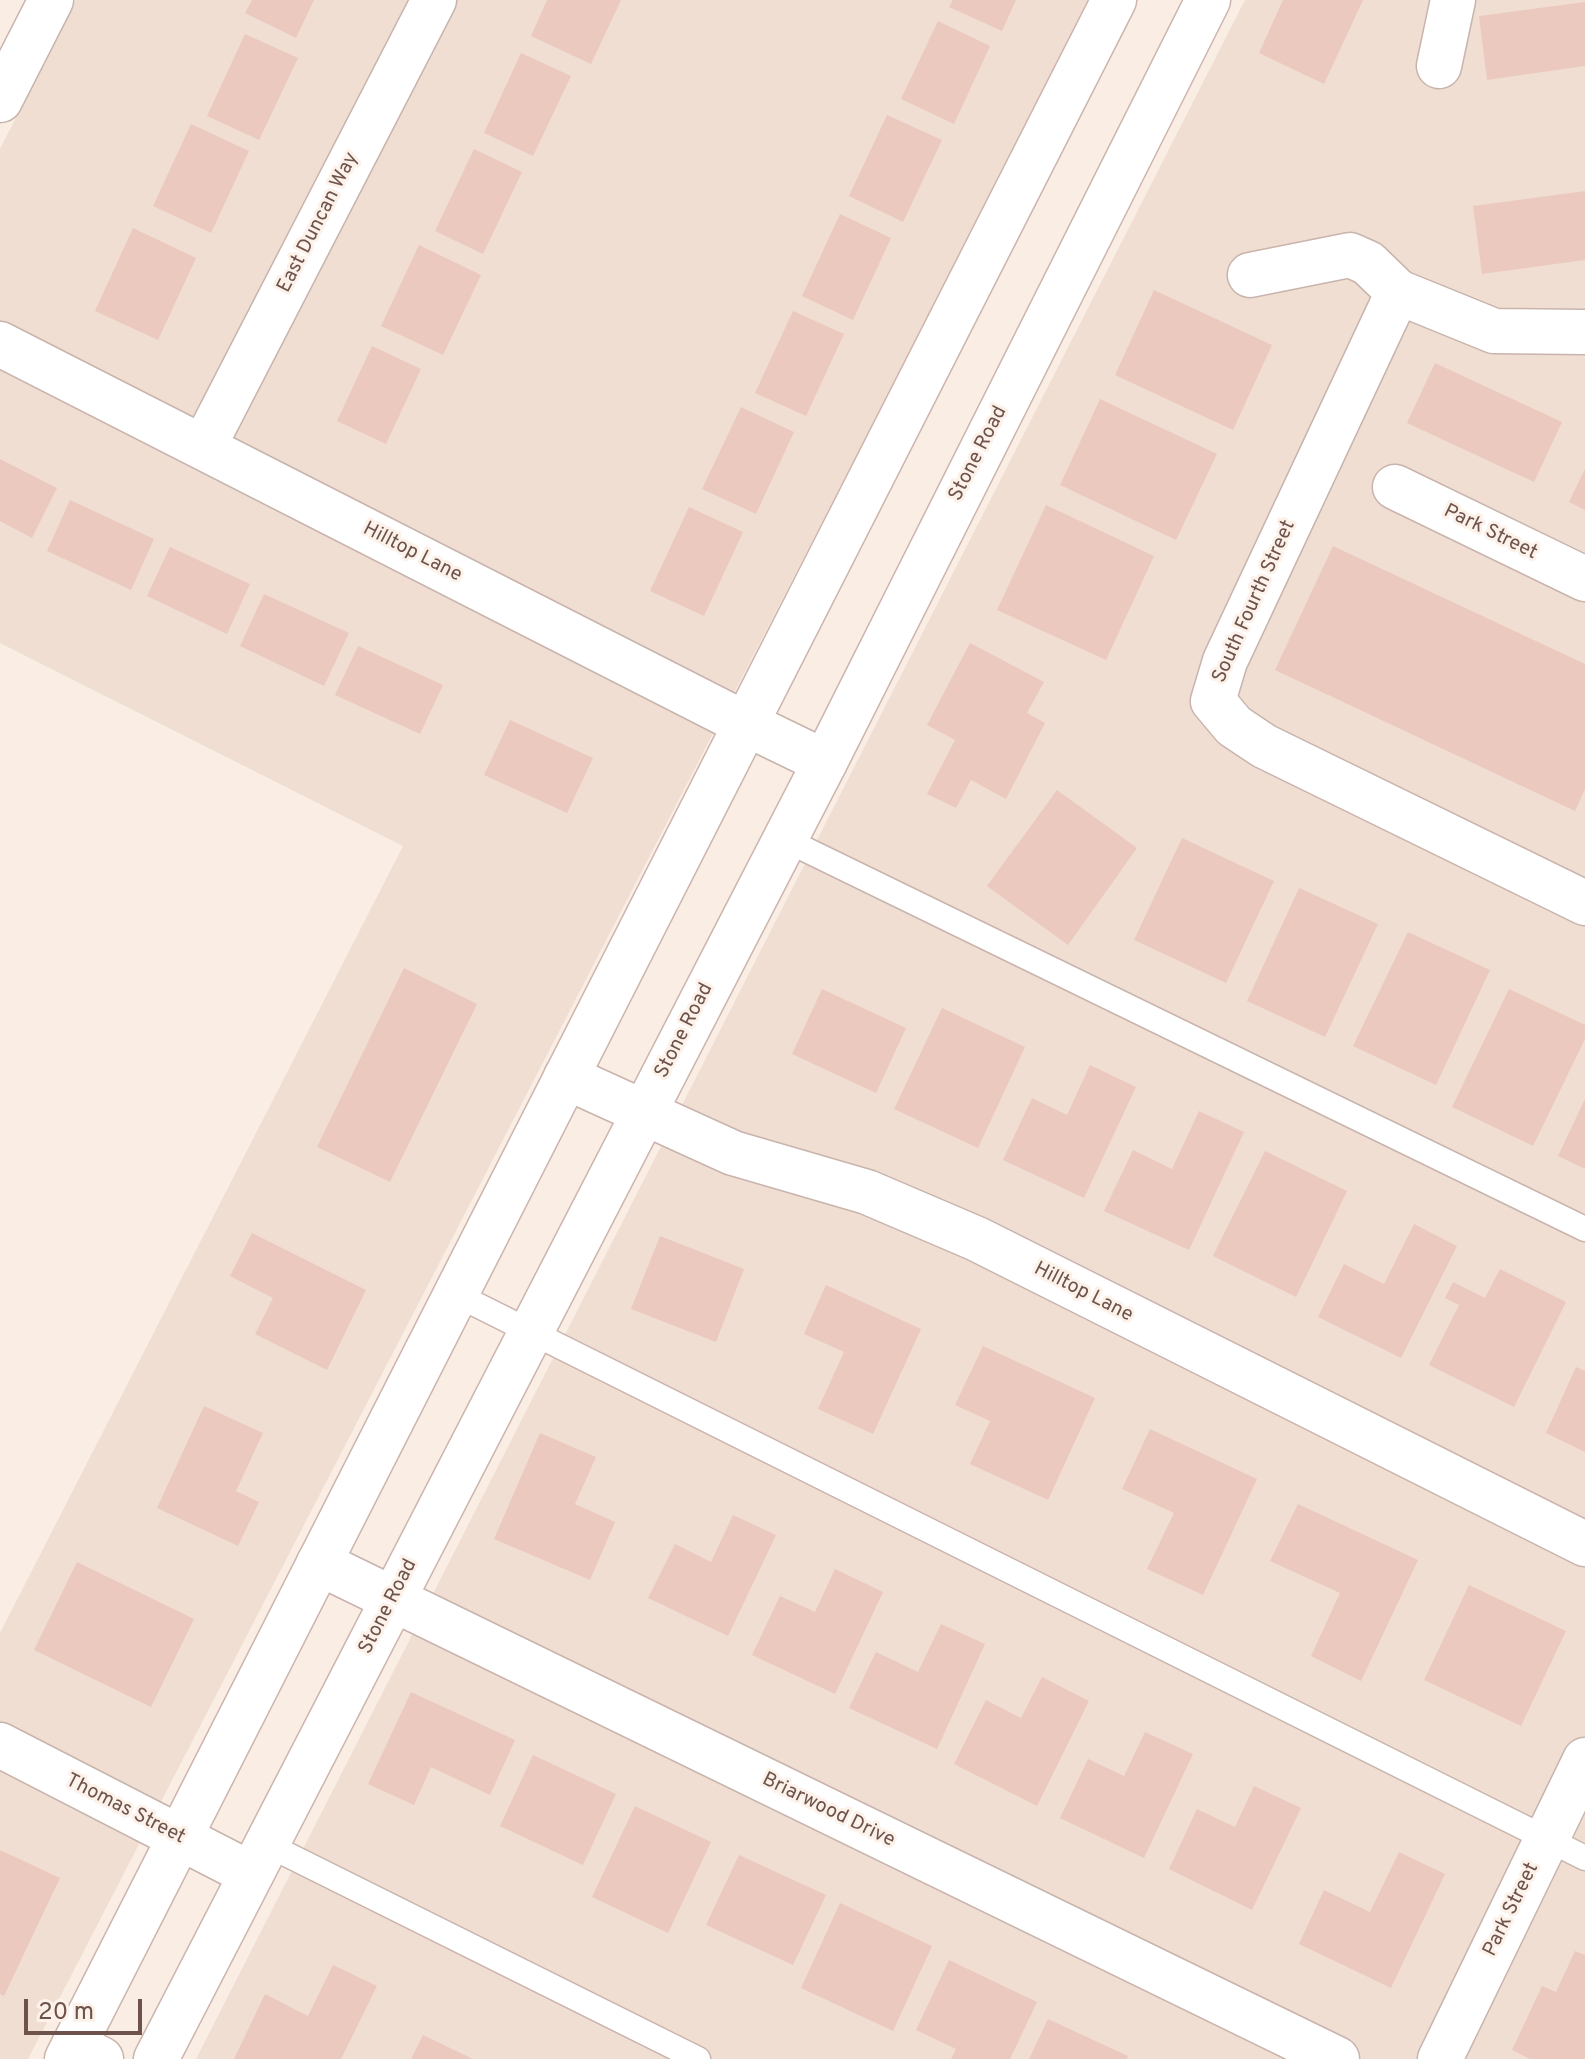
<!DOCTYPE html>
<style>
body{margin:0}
#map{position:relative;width:1585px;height:2059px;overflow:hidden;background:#f9ede4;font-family:Overpass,sans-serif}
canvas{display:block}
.scale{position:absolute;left:24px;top:1999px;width:118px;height:36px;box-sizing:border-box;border:4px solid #6e534d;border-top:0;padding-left:10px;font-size:24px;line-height:28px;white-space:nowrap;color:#6e534d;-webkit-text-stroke:6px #fcf2e9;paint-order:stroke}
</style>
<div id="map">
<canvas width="1585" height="2059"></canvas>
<div class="scale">20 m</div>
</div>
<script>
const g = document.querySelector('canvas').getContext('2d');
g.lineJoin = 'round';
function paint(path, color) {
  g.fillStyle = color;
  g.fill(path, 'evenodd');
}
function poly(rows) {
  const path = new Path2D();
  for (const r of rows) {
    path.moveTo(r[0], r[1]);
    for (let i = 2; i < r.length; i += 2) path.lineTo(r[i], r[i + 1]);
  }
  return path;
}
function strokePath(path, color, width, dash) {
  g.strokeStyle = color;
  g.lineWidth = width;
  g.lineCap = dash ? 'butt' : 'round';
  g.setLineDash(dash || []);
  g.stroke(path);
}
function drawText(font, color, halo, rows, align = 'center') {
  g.font = font + ' Overpass,sans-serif';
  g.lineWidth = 6;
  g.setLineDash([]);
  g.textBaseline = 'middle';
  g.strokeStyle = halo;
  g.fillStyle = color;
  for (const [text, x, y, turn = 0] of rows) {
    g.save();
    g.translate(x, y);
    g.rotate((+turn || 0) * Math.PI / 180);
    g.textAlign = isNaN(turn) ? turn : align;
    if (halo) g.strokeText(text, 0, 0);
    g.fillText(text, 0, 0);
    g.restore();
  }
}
paint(poly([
 [76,0,1092,0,28,2059,0,2059,0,1633,403,846,0,643,0,149],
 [1245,0,1585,0,1585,2059,196,2059]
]), '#f0ded3');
paint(poly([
 [252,0,314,0,296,38,245,13],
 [547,0,621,0,591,64,531,36],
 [953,0,1016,0,1002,31,949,7],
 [1283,0,1363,0,1324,84,1259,53],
 [1585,2,1585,66,1487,80,1479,16],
 [938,21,990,46,954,124,901,99],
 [245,34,298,58,259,140,207,116],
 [521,53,571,76,533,156,484,133],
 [887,115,942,140,903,222,849,196],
 [191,124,249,151,211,233,153,206],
 [474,149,522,172,483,254,435,231],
 [1585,191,1585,260,1482,274,1473,206],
 [840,214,891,238,853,320,802,296],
 [133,228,196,258,158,340,95,311],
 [419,245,481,275,443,355,381,326],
 [1154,290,1272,345,1233,430,1115,375],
 [793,311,844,334,806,416,755,393],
 [372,346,421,369,386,444,337,421],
 [1435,363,1562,422,1534,482,1407,423],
 [1100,399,1217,454,1176,540,1060,485],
 [741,407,794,432,756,514,702,489],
 [0,459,57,488,32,538,0,521],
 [1585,469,1585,510,1569,502],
 [70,500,154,539,131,590,47,551],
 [1046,505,1154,556,1106,660,997,610],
 [689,507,743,532,704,616,650,591],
 [1333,546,1585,664,1585,789,1575,811,1275,670],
 [170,547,250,584,227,634,147,596],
 [264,594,349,633,324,686,240,646],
 [970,643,1044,682,1027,713,1045,723,1006,799,971,780,956,808,927,794,955,740,927,725],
 [358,646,443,685,420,734,335,695],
 [510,720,593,758,567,813,484,775],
 [1057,790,1137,848,1068,945,987,886],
 [1182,838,1274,881,1226,983,1134,940],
 [1299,888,1378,924,1325,1037,1247,1001],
 [1408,932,1490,970,1436,1085,1353,1046],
 [404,968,477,1004,390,1182,317,1147],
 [822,989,906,1028,876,1093,792,1054],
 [1509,989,1585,1025,1585,1039,1533,1146,1452,1107],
 [942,1008,1025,1047,978,1148,894,1109],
 [1090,1065,1136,1087,1084,1198,1003,1160,1032,1098,1067,1115],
 [1585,1099,1585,1169,1558,1156],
 [1199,1111,1244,1132,1189,1250,1104,1211,1133,1150,1172,1169],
 [1265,1151,1347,1191,1296,1297,1213,1256],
 [1414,1224,1457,1246,1401,1358,1318,1317,1344,1264,1384,1284],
 [252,1233,366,1290,327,1370,255,1334,273,1298,230,1276],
 [660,1236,744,1269,716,1342,631,1309],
 [1500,1269,1566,1302,1514,1407,1429,1365,1459,1305,1445,1298,1453,1282,1485,1298],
 [826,1285,921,1329,873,1434,818,1409,844,1352,804,1334],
 [983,1346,1095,1398,1048,1500,970,1464,990,1421,955,1405],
 [1576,1367,1585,1371,1585,1452,1546,1433],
 [204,1406,263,1433,236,1491,259,1502,238,1546,157,1508],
 [1150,1429,1257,1479,1203,1595,1147,1569,1174,1513,1122,1489],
 [540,1433,596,1457,575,1504,615,1522,590,1580,494,1539],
 [1298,1504,1418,1560,1361,1681,1311,1656,1340,1593,1270,1561],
 [733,1515,776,1535,728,1636,648,1598,675,1544,711,1562],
 [77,1562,194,1619,151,1707,34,1650],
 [835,1569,883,1592,835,1694,752,1655,780,1596,815,1612],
 [1469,1585,1566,1631,1521,1726,1424,1680],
 [941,1624,985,1644,937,1749,849,1708,876,1652,918,1672],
 [1042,1677,1089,1701,1037,1806,954,1764,986,1700,1021,1718],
 [411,1692,515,1740,490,1795,431,1767,414,1805,368,1784],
 [1145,1732,1193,1754,1144,1858,1060,1818,1088,1759,1124,1776],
 [533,1755,616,1794,583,1865,500,1826],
 [1254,1786,1301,1808,1252,1910,1169,1869,1197,1809,1235,1827],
 [635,1806,711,1842,668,1933,592,1897],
 [0,1850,60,1878,4,1996,0,1994],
 [1399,1852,1445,1874,1391,1988,1299,1944,1324,1890,1370,1912],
 [739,1855,826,1895,793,1965,706,1925],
 [840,1903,932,1946,893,2031,801,1988],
 [1575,1951,1585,1955,1585,2059,1530,2059,1512,2050,1542,1986,1556,1992],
 [949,1960,1037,2002,1010,2059,951,2059,956,2049,916,2030],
 [333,1965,377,1986,341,2059,234,2059,265,1994,308,2016],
 [1048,2019,1128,2056,1127,2059,1029,2059],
 [423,2035,473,2059,411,2059]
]), '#ebc9bf');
const lane = poly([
 [784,839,1585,1229],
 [455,1294,1585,1858],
 [266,1844,698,2059]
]);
const street = poly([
 [1439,66,1453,0],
 [0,100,51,0],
 [1250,275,1350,255,1368,263,1398,292,1494,331,1585,332],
 [1398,292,1225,661,1213,701,1234,726,1264,746,1585,903],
 [0,344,730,716,825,762],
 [204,446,434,0],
 [1395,487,1585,579],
 [566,1077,733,1153,867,1192,977,1239,1585,1544],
 [319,1563,1337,2059],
 [0,1745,251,1874],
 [74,2045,101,2059],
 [1440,2059,1585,1760]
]);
const secondary = poly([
 [67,2059,1114,0],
 [156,2059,825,762,1208,0]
]);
strokePath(lane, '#c8b4ac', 27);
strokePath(street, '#c8b4ac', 47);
strokePath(secondary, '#cdb5ad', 47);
strokePath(lane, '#fff', 24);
strokePath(street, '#fff', 44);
strokePath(secondary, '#fff', 44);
drawText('20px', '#6e534d', '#fcf2e9', [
 ["East Duncan Way",319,223,-63],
 ["Stone Road",979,454,-63],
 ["Park Street",1490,533,26],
 ["Hilltop Lane",412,553,27],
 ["South Fourth Street",1255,602,-66],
 ["Stone Road",685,1031,-63],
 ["Hilltop Lane",1083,1293,27],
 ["Stone Road",389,1607,-63],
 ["Thomas Street",125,1810,27],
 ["Briarwood Drive",828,1811,26],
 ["Park Street",1512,1910,-64]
]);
</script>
